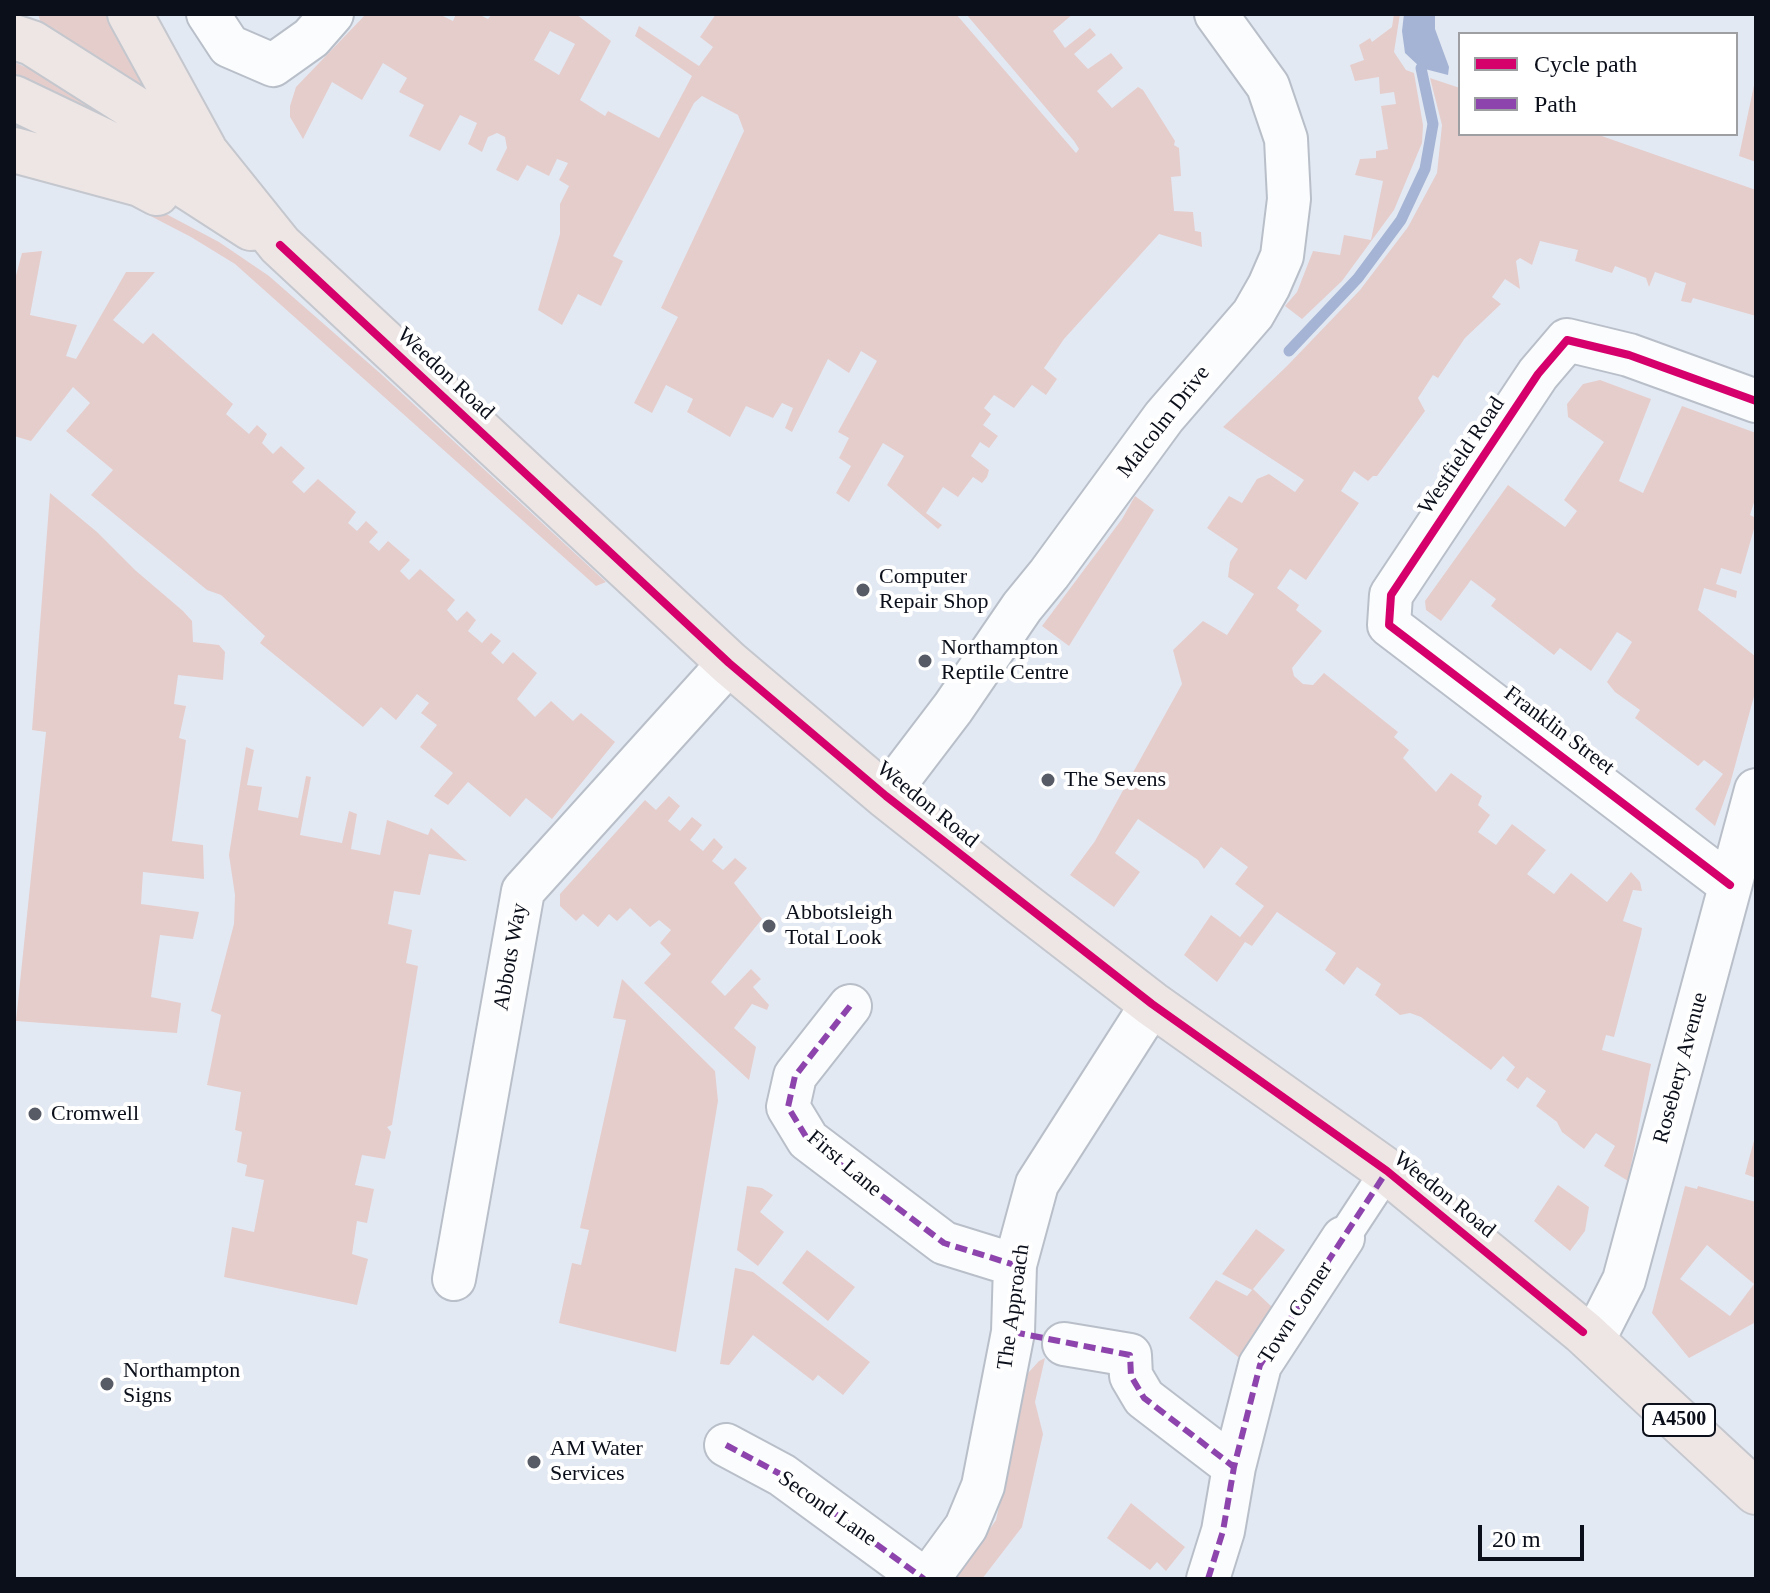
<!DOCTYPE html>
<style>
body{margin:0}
#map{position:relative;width:1770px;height:1593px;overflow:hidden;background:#e3e9f3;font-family:Georgia,serif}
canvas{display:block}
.frame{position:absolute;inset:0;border:16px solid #0b0f1a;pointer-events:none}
.legend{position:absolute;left:1458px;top:32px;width:280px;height:104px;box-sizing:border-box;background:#fff;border:2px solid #9d9fa3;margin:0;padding:10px 14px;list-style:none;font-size:24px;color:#0b0f1a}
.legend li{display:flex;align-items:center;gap:16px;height:40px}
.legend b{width:40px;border:2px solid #9d9fa3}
.scale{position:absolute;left:1478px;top:1525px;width:106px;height:36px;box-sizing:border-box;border:4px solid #0b0f1a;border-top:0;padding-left:10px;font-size:24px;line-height:28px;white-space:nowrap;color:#0b0f1a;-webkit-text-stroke:6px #fff;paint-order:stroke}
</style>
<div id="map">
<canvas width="1770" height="1593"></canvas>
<div class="frame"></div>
<ul class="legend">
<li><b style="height:10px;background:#d6006c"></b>Cycle path</li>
<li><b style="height:10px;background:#8e44ad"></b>Path</li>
</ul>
<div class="scale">20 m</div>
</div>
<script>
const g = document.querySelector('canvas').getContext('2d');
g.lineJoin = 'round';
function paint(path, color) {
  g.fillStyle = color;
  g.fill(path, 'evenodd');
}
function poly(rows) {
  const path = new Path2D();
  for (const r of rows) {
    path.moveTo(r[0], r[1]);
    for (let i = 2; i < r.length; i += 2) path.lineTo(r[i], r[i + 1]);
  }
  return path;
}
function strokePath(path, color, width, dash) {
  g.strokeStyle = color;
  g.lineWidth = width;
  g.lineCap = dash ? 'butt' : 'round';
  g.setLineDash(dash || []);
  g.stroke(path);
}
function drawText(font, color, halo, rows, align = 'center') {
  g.font = font + ' Georgia,serif';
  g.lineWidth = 8;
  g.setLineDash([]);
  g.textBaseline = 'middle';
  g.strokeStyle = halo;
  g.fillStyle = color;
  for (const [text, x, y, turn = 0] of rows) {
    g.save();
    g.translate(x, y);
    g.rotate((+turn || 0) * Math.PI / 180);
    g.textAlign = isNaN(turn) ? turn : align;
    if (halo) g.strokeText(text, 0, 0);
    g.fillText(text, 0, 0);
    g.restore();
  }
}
paint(poly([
 [38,14,120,14,170,105,43,30],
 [366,14,439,14,453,21,456,14,478,14,488,19,492,14,576,14,611,41,580,100,605,116,608,111,659,138,692,76,635,36,639,26,699,66,713,47,700,37,716,14,956,14,1076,153,1079,149,1074,141,966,14,1073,14,1053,31,1065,48,1090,28,1096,35,1074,54,1088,69,1111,53,1123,68,1097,91,1112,108,1138,87,1143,90,1175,141,1174,145,1179,148,1181,176,1171,177,1174,211,1193,212,1195,231,1201,232,1202,247,1159,234,1064,339,1044,368,1057,379,1046,395,1032,385,1014,408,994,395,984,408,991,414,983,425,998,436,989,448,980,442,971,456,989,470,987,477,982,483,973,477,958,497,943,487,926,513,942,525,938,529,887,485,904,456,883,443,849,502,836,493,851,466,839,458,849,438,838,432,877,361,861,351,849,373,828,359,792,432,785,428,793,408,782,403,773,418,746,406,730,437,687,412,693,399,666,385,652,413,634,403,678,317,661,308,744,131,738,115,702,96,694,103,613,256,623,261,601,306,578,294,562,325,538,310,560,234,560,204,569,186,559,180,568,163,557,159,549,176,527,165,518,181,496,170,507,148,505,137,497,133,488,137,482,152,468,144,477,123,460,115,440,151,409,136,424,105,399,92,407,78,383,63,362,100,332,82,303,139,290,117,290,106,296,87],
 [550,31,575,44,559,75,534,60],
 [1394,14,1400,14,1394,52,1406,70,1414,73,1423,125,1422,143,1394,210,1342,281,1302,319,1285,306,1297,292,1313,251,1340,255,1344,235,1371,240,1383,181,1355,175,1360,159,1376,158,1376,151,1388,149,1381,106,1396,104,1394,92,1380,94,1379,77,1355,81,1350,65,1364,60,1359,45,1370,38,1372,42,1392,27],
 [14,62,50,78,140,131,14,87],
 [1756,76,1756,162,1739,156],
 [1430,78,1460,88,1460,134,1596,134,1756,190,1756,316,1693,298,1691,303,1681,301,1686,283,1655,272,1649,287,1646,278,1615,266,1612,273,1575,261,1578,250,1540,241,1532,265,1520,258,1516,261,1520,289,1505,279,1492,297,1501,304,1465,338,1438,378,1433,375,1418,398,1425,411,1377,476,1373,476,1368,481,1354,471,1341,491,1359,503,1306,580,1290,569,1277,588,1299,605,1296,610,1322,631,1292,668,1294,676,1303,684,1313,685,1324,673,1398,732,1394,737,1409,750,1403,758,1436,792,1451,773,1482,796,1478,805,1490,815,1478,832,1496,845,1512,824,1546,850,1527,874,1554,894,1571,873,1607,902,1631,872,1640,882,1642,891,1633,890,1623,921,1642,928,1641,934,1614,1037,1606,1035,1602,1050,1651,1064,1628,1181,1604,1166,1615,1146,1596,1133,1584,1149,1562,1132,1557,1122,1536,1106,1546,1091,1527,1077,1518,1089,1506,1080,1515,1067,1503,1056,1491,1070,1421,1017,1410,1013,1400,1015,1375,995,1381,984,1357,967,1344,985,1325,970,1336,953,1277,912,1252,946,1245,942,1217,982,1184,955,1211,915,1240,937,1264,906,1235,884,1248,867,1221,847,1204,869,1198,860,1138,819,1115,853,1140,872,1114,907,1070,875,1095,841,1182,684,1173,650,1203,621,1227,635,1254,594,1228,577,1230,562,1238,549,1207,528,1229,496,1242,503,1257,479,1269,474,1295,492,1304,480,1223,427,1287,366,1360,290,1408,227,1437,173,1442,125],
 [112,196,151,206,219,242,269,276,381,374,606,582,596,586,235,264,191,237],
 [42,251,30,315,77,325,66,356,76,359,126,272,155,272,113,320,143,344,153,333,233,404,226,414,249,434,257,425,267,434,262,443,273,454,281,446,305,468,292,482,304,493,318,479,356,512,348,523,357,531,366,521,378,532,369,542,379,551,388,541,410,560,400,571,409,580,420,569,455,600,447,610,457,621,467,611,476,620,468,631,482,643,491,633,501,641,491,653,503,664,513,652,537,673,517,699,535,717,551,701,573,721,581,713,615,742,552,819,526,798,510,817,468,782,448,805,434,796,453,773,420,747,437,725,421,713,429,703,417,694,396,720,381,707,363,727,260,643,265,636,221,595,207,590,91,495,113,470,66,431,90,403,73,387,31,441,14,436,14,283,22,253],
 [1600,380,1651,399,1619,481,1643,493,1682,406,1756,433,1756,496,1750,515,1756,518,1756,522,1741,574,1721,568,1716,584,1737,591,1736,598,1704,588,1698,610,1756,657,1756,689,1730,784,1715,826,1695,809,1723,774,1704,760,1698,766,1635,718,1640,710,1615,692,1607,682,1632,642,1625,637,1617,632,1591,671,1560,648,1554,655,1491,606,1496,599,1471,580,1441,621,1426,610,1425,601,1508,485,1565,527,1577,511,1564,500,1604,442,1568,417,1567,404,1583,384],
 [50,493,97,532,135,570,183,611,192,621,193,642,219,645,225,652,223,680,178,675,174,704,186,706,179,738,186,740,172,841,203,845,204,879,143,872,141,904,199,912,193,939,160,935,151,997,181,1003,177,1033,16,1021,46,732,32,730],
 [1135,496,1154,510,1069,646,1042,626,1122,519],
 [246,747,254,750,247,785,262,787,258,810,298,818,306,776,311,777,300,835,342,843,349,811,357,814,351,849,380,855,387,820,428,835,431,828,467,861,429,854,420,895,394,891,388,924,412,930,406,963,418,966,392,1125,387,1127,391,1132,385,1159,362,1155,355,1185,374,1189,367,1223,357,1221,352,1254,368,1259,357,1305,224,1277,232,1227,254,1232,264,1180,245,1176,247,1165,237,1162,242,1132,235,1130,241,1092,207,1085,221,1015,211,1011,234,924,235,895,229,855],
 [669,796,680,806,668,821,680,831,692,817,702,825,690,840,703,851,714,838,723,847,712,861,723,870,735,858,747,868,734,883,762,919,711,982,725,996,751,969,761,979,753,987,769,1005,767,1010,752,1004,734,1028,756,1047,749,1080,644,983,671,954,660,943,671,930,659,920,650,927,630,908,617,921,609,914,598,927,583,914,576,921,560,906,560,894,645,800,656,810],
 [622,979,715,1071,718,1101,676,1352,559,1323,572,1263,581,1265,589,1230,580,1228,626,1020,613,1018],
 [1756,1133,1756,1178,1745,1174],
 [1558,1185,1589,1207,1585,1231,1570,1251,1534,1221],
 [747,1186,762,1188,773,1195,760,1212,784,1232,758,1266,737,1250],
 [1685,1186,1697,1189,1698,1186,1756,1202,1756,1322,1689,1358,1652,1313],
 [1707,1245,1754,1284,1730,1316,1680,1279],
 [1256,1229,1285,1250,1253,1289,1272,1307,1242,1360,1189,1318,1216,1280,1247,1296,1252,1290,1222,1274],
 [807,1250,855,1287,828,1321,782,1283],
 [735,1268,753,1272,870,1362,843,1395,818,1375,813,1381,753,1335,729,1365,720,1364],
 [1045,1358,1035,1402,1043,1434,1022,1527,982,1579,955,1579,996,1520,1028,1373,1039,1361],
 [1131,1503,1185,1547,1166,1571,1157,1562,1150,1570,1107,1538]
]), '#e5cdcc');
paint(poly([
 [1404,14,1435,14,1435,29,1449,67,1448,75,1421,68,1405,53,1402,31]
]), '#a5b4d4');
strokePath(poly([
 [1289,351,1358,278,1401,220,1425,169,1433,124,1421,68]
]), '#a5b4d4', 11);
const pedestrian = poly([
 [1343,1238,1387,1171]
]);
const minor = poly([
 [208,14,229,46,273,65,311,38,332,14],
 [886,796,953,708,1022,607,1049,574,1164,417,1253,314,1269,286,1282,256,1289,199,1286,139,1268,86,1216,14],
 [1730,885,1389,625,1391,595,1538,374,1567,340,1629,355,1756,401],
 [850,1006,795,1076,788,1107,808,1140,944,1243,1015,1265],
 [454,1279,523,891,729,663],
 [1593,1341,1624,1280,1756,790],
 [1064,1344,1130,1355,1131,1376,1144,1398,1234,1467],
 [726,1445,782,1475,924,1579],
 [928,1579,966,1527,983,1486,1013,1332,1015,1265,1037,1184,1152,1004],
 [1208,1579,1223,1531,1234,1467,1260,1365,1343,1238]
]);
const primary = poly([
 [130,14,204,149],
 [14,37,32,43,207,154,280,245,729,663,886,796,1020,902,1152,1004,1387,1171,1583,1332,1756,1492],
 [14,98,152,164,251,228],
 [14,150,140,184,157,193]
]);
strokePath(pedestrian, '#b9bfc9', 36);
strokePath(minor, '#b9bfc9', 46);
strokePath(primary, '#c4c7cd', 48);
strokePath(pedestrian, '#fbfcfd', 32);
strokePath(minor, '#fbfcfd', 42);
strokePath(primary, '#eee6e5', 44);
strokePath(poly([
 [850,1006,795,1076,788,1107,808,1140,944,1243,1015,1265],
 [1013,1332,1130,1355,1131,1376,1144,1398,1234,1467],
 [726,1445,782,1475,924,1579],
 [1208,1579,1223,1531,1234,1467,1260,1365,1387,1171]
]), '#8e44ad', 6, [12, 6]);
strokePath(poly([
 [280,245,729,663,886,796,1152,1004,1387,1171,1583,1332],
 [1730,885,1389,625,1391,595,1538,374,1567,340,1629,355,1756,401]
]), '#d6006c', 8);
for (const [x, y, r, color] of [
 [863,590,8,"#575b66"],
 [925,661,8,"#575b66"],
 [1048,780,8,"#575b66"],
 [769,926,8,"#575b66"],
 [35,1114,8,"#575b66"],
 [107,1384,8,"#575b66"],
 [534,1462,8,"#575b66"]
]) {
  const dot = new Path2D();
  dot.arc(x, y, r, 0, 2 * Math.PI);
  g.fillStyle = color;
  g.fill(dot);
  strokePath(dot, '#fff', 3);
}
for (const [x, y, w] of [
 [1679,1420,72]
]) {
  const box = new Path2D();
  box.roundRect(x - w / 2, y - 16, w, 32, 6);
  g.fillStyle = '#fff';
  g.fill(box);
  strokePath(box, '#0b0f1a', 2);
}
drawText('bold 20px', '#0b0f1a', null, [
 ["A4500",1679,1420]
]);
drawText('22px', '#0b0f1a', '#fff', [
 ["Weedon Road",445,374,43],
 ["Malcolm Drive",1164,422,-52],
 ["Westfield Road",1462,456,-56],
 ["Franklin Street",1559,731,37],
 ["Weedon Road",927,805,39],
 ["Abbots Way",511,957,-80],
 ["Rosebery Avenue",1681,1068,-75],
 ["First Lane",844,1164,40],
 ["Weedon Road",1444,1195,39],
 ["The Approach",1014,1307,-82],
 ["Town Corner",1296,1313,-57],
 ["Second Lane",827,1509,35]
]);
drawText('22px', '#0b0f1a', '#fff', [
 ["Computer",879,577],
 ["Repair Shop",879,602],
 ["Northampton",941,648],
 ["Reptile Centre",941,673],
 ["The Sevens",1064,780],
 ["Abbotsleigh",785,913],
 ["Total Look",785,938],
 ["Cromwell",51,1114],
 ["Northampton",123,1371],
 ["Signs",123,1396],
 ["AM Water",550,1449],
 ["Services",550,1474]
], 'left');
</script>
